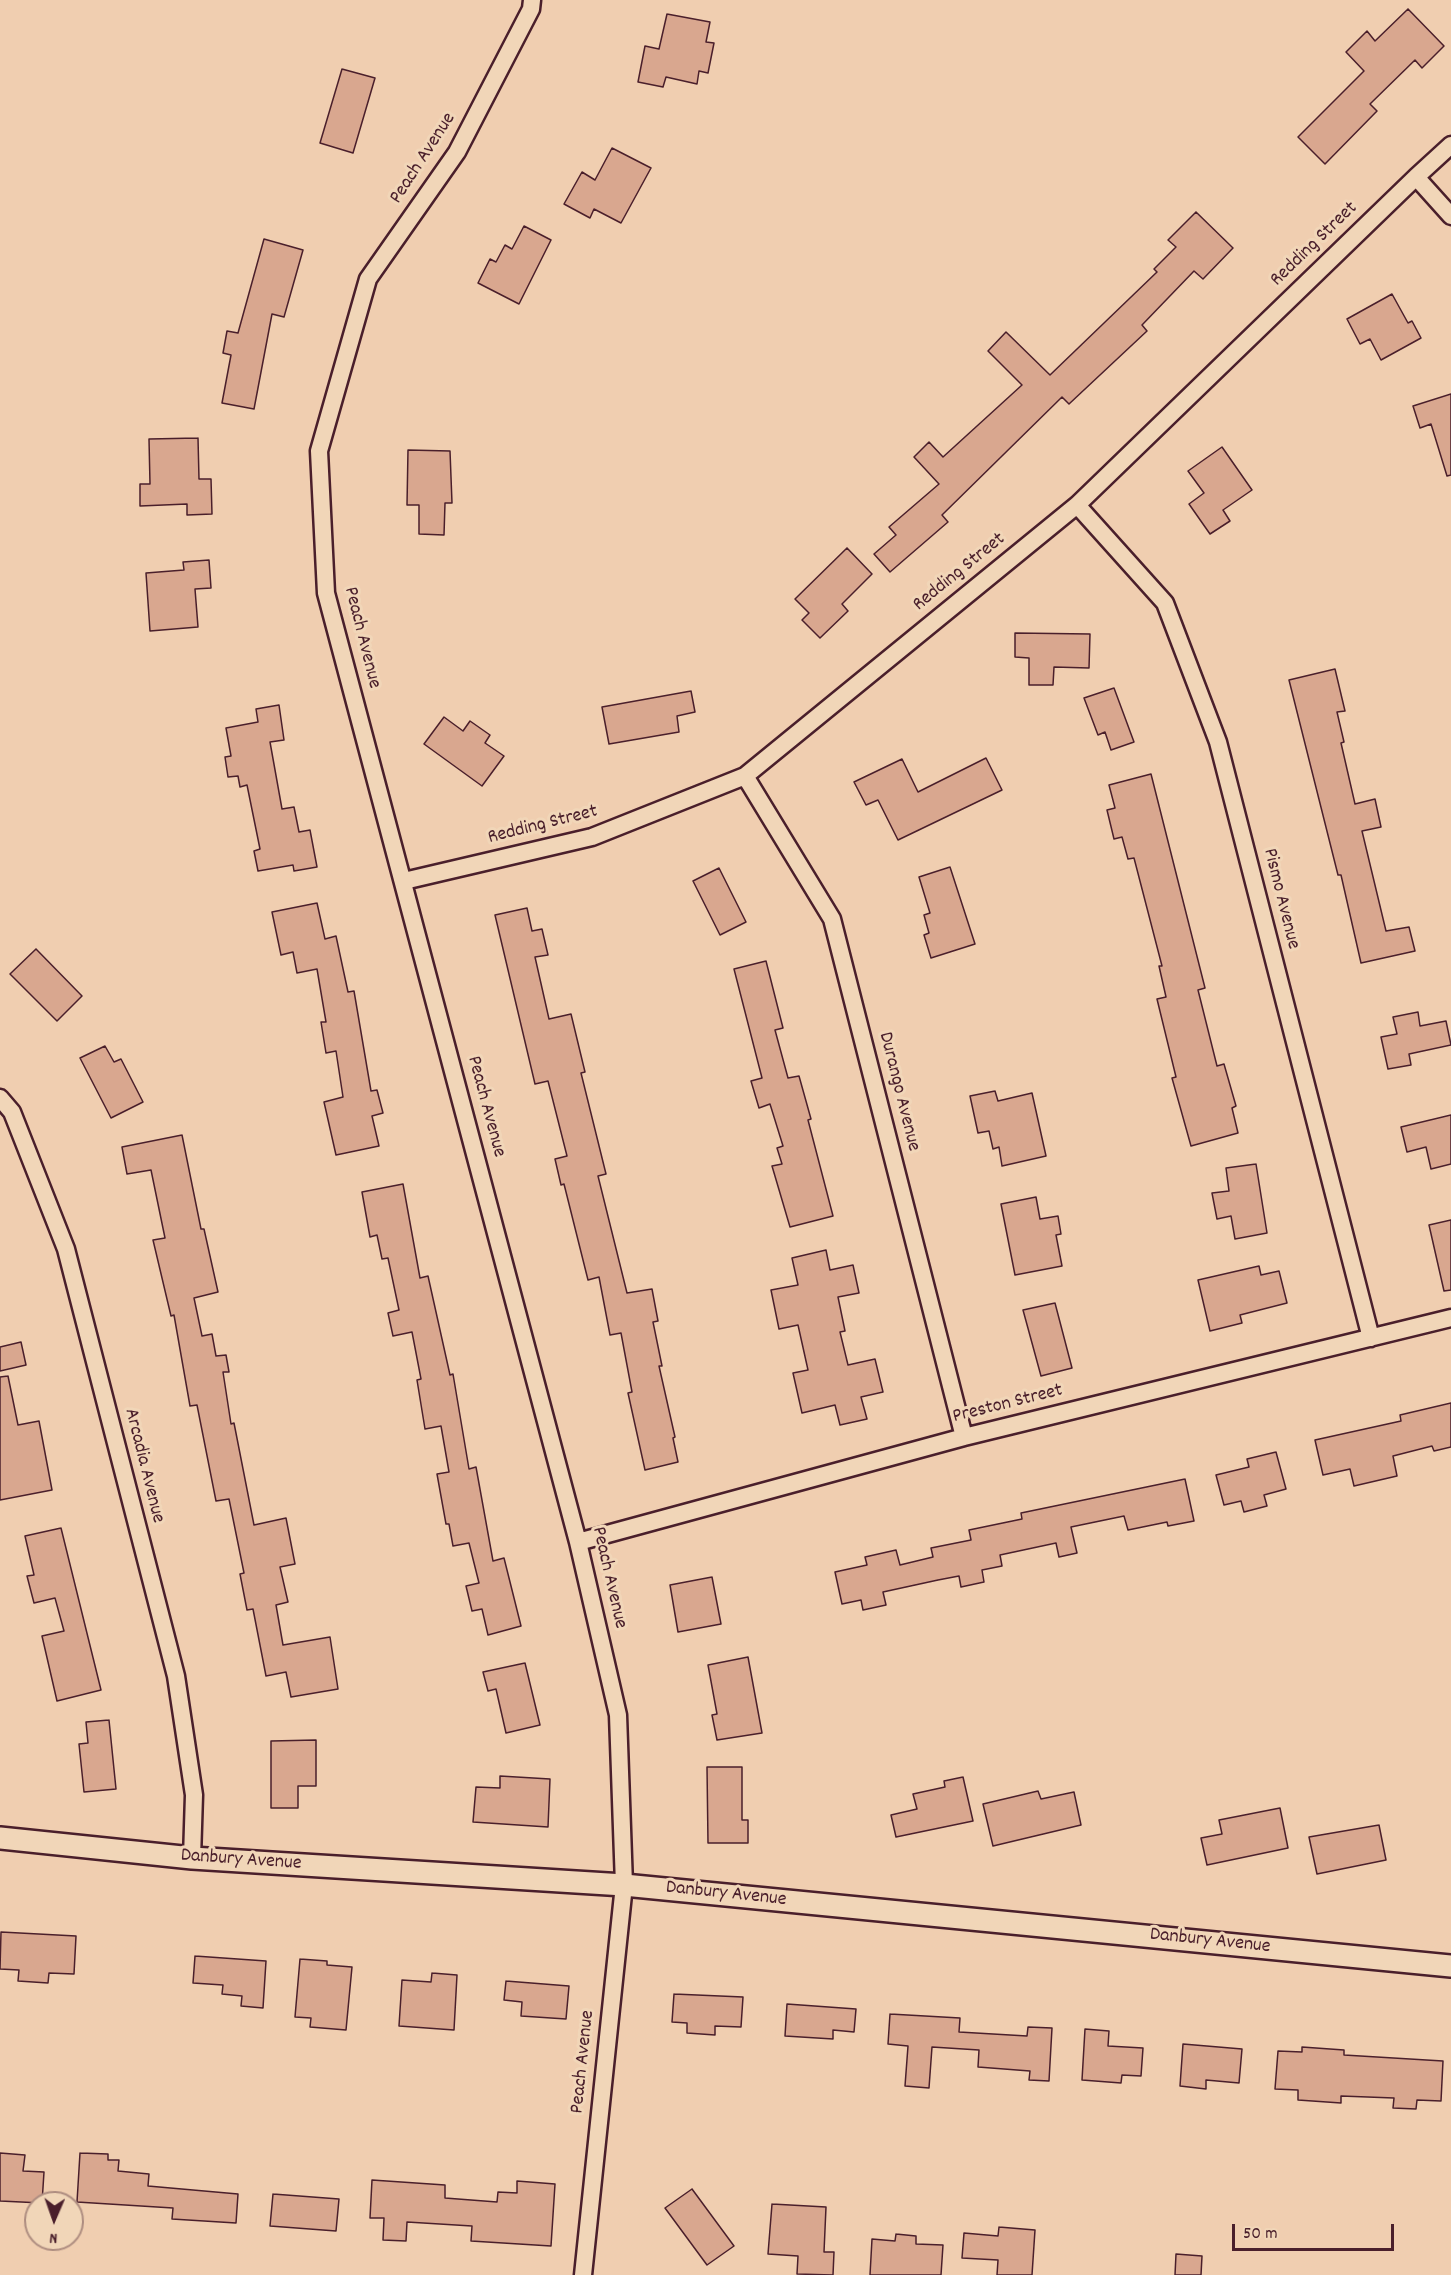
<!DOCTYPE html>
<style>
body{margin:0}
#map{position:relative;width:1451px;height:2275px;overflow:hidden;background:#f0ceb0;font-family:Dekko,sans-serif}
canvas{display:block}
.north{position:absolute;left:24px;top:2191px;width:60px;height:60px;box-sizing:border-box;background:#f1d6b8;border:2px solid #ae8d80;border-radius:50%;rotate:182deg;font-size:16px;font-weight:700;line-height:24px;text-align:center;color:#4a1f2b}
.north::after{content:'';display:block;margin:auto;width:21px;height:27px;background:#4a1f2b;clip-path:polygon(50% 0,100% 100%,50% 72%,0 100%)}
.scale{position:absolute;left:1232px;top:2224px;width:162px;height:27px;box-sizing:border-box;border:3px solid #4a1f2b;border-top:0;padding-left:8px;font-size:18px;line-height:21px;white-space:nowrap;color:#4a1f2b;-webkit-text-stroke:4px #f1d6b8;paint-order:stroke}
</style>
<div id="map">
<canvas width="1451" height="2275"></canvas>
<div class="north">N</div>
<div class="scale">50 m</div>
</div>
<script>
const g = document.querySelector('canvas').getContext('2d');
g.lineJoin = 'round';
function paint(path, color) {
  g.fillStyle = color;
  g.fill(path, 'evenodd');
}
function poly(rows) {
  const path = new Path2D();
  for (const r of rows) {
    path.moveTo(r[0], r[1]);
    for (let i = 2; i < r.length; i += 2) path.lineTo(r[i], r[i + 1]);
  }
  return path;
}
function strokePath(path, color, width, dash) {
  g.strokeStyle = color;
  g.lineWidth = width;
  g.lineCap = dash ? 'butt' : 'round';
  g.setLineDash(dash || []);
  g.stroke(path);
}
function drawText(font, color, halo, rows, align = 'center') {
  g.font = font + ' Dekko,sans-serif';
  g.lineWidth = 6;
  g.setLineDash([]);
  g.textBaseline = 'middle';
  g.strokeStyle = halo;
  g.fillStyle = color;
  for (const [text, x, y, turn = 0] of rows) {
    g.save();
    g.translate(x, y);
    g.rotate((+turn || 0) * Math.PI / 180);
    g.textAlign = isNaN(turn) ? turn : align;
    if (halo) g.strokeText(text, 0, 0);
    g.fillText(text, 0, 0);
    g.restore();
  }
}
const building = poly([
 [1408,9,1444,46,1422,68,1415,60,1370,104,1377,111,1325,164,1298,137,1364,71,1346,52,1367,31,1375,41,1408,9],
 [667,14,710,22,706,42,714,43,708,73,699,71,697,84,666,77,663,87,638,82,645,46,659,49,667,14],
 [342,69,375,78,353,153,320,143,342,69],
 [612,148,651,168,621,223,594,209,590,218,564,204,582,172,595,180,612,148],
 [1196,212,1233,248,1203,279,1194,271,1142,325,1147,331,1069,404,1062,397,942,515,948,522,890,572,874,554,896,535,889,527,939,484,914,457,929,442,943,457,1022,385,988,351,1006,332,1050,375,1157,272,1154,269,1176,247,1168,240,1196,212],
 [524,226,551,240,519,304,478,283,490,259,496,262,505,245,512,249,524,226],
 [264,239,303,250,284,317,272,314,254,409,222,403,231,355,223,353,227,331,238,333,264,239],
 [1392,294,1408,323,1412,321,1421,338,1381,360,1370,339,1360,344,1347,319,1392,294],
 [1451,394,1451,475,1447,476,1431,424,1420,428,1413,406,1451,394],
 [198,438,199,479,211,479,212,514,187,515,187,504,140,506,140,484,150,484,149,439,198,438],
 [1222,447,1252,490,1223,510,1230,521,1210,534,1189,504,1204,493,1188,471,1222,447],
 [408,450,450,451,452,503,445,503,444,535,419,534,419,505,407,505,408,450],
 [847,548,872,574,842,604,848,611,820,638,802,620,809,613,795,599,847,548],
 [209,560,211,588,195,589,198,627,150,631,146,573,184,570,183,562,209,560],
 [1015,633,1090,634,1089,668,1054,667,1053,685,1029,685,1029,658,1015,657,1015,633],
 [1335,669,1345,711,1337,712,1344,742,1341,743,1355,804,1375,799,1381,827,1362,831,1386,931,1409,927,1415,951,1361,963,1341,875,1338,875,1289,680,1335,669],
 [1114,688,1134,742,1111,750,1105,732,1098,735,1084,698,1114,688],
 [691,691,695,712,677,716,679,732,609,744,602,707,691,691],
 [279,705,284,740,270,742,282,809,294,807,299,832,310,830,317,867,294,871,293,865,258,871,254,851,260,849,247,785,240,787,238,776,228,777,225,757,231,756,226,728,258,722,256,709,279,705],
 [444,717,463,731,470,721,490,735,485,743,504,756,482,786,424,744,444,717],
 [986,758,1002,790,898,840,878,800,866,805,854,782,902,759,918,792,986,758],
 [1151,774,1205,988,1198,990,1217,1066,1224,1064,1236,1106,1232,1108,1238,1133,1191,1146,1172,1078,1176,1077,1157,999,1166,997,1159,966,1162,966,1134,858,1128,859,1122,837,1114,839,1107,810,1115,808,1109,785,1151,774],
 [950,867,975,944,931,958,924,935,929,933,924,915,930,913,919,877,950,867],
 [719,868,746,922,720,935,693,881,719,868],
 [317,903,325,939,336,936,348,992,354,991,371,1091,377,1090,383,1113,372,1116,379,1146,336,1155,324,1102,343,1097,336,1051,326,1053,321,1022,326,1022,317,969,297,973,293,952,281,955,272,912,317,903],
 [527,908,532,931,542,929,548,955,535,957,549,1019,571,1014,585,1072,581,1073,606,1174,598,1176,627,1293,652,1289,658,1321,653,1322,662,1366,659,1366,675,1437,673,1438,678,1462,645,1470,628,1393,632,1392,621,1333,610,1335,599,1277,588,1280,564,1184,561,1185,555,1159,567,1156,548,1081,535,1084,495,915,527,908],
 [36,949,82,996,57,1021,10,974,36,949],
 [766,961,783,1028,775,1030,788,1078,799,1076,811,1119,808,1120,833,1216,790,1227,772,1166,782,1164,777,1148,783,1146,770,1104,759,1108,751,1081,762,1078,734,969,766,961],
 [1418,1012,1420,1026,1446,1021,1451,1045,1409,1054,1411,1065,1388,1069,1381,1037,1397,1034,1393,1017,1418,1012],
 [105,1046,114,1062,121,1059,143,1102,111,1118,80,1058,105,1046],
 [995,1091,998,1101,1032,1093,1046,1156,1002,1166,999,1147,993,1149,989,1131,978,1133,970,1096,995,1091],
 [1451,1115,1451,1164,1431,1169,1426,1147,1407,1152,1401,1127,1451,1115],
 [182,1135,201,1229,204,1229,218,1292,194,1298,202,1336,212,1334,216,1356,226,1355,229,1372,223,1372,231,1424,234,1423,254,1525,286,1518,295,1564,280,1567,288,1602,276,1605,283,1645,330,1637,338,1689,291,1697,286,1672,266,1676,253,1609,247,1610,240,1574,244,1573,229,1499,216,1501,197,1405,190,1406,174,1315,171,1316,153,1240,165,1238,151,1170,127,1174,122,1147,182,1135],
 [1256,1164,1267,1233,1235,1239,1231,1216,1217,1219,1212,1193,1229,1191,1226,1168,1256,1164],
 [403,1184,420,1278,428,1276,450,1375,453,1374,469,1469,476,1467,493,1561,504,1558,521,1626,488,1635,482,1609,472,1611,466,1586,479,1583,469,1543,453,1546,449,1524,446,1524,437,1474,449,1472,441,1426,425,1429,417,1380,421,1379,412,1332,393,1336,388,1313,399,1310,388,1258,382,1259,377,1235,370,1237,362,1192,403,1184],
 [1036,1197,1040,1219,1058,1216,1061,1234,1056,1235,1062,1266,1015,1275,1001,1204,1036,1197],
 [1451,1220,1451,1290,1444,1291,1429,1225,1451,1220],
 [826,1250,830,1270,853,1265,859,1293,838,1297,845,1331,840,1332,848,1365,875,1359,883,1392,861,1397,867,1419,840,1425,835,1405,802,1413,793,1373,808,1370,798,1325,779,1329,771,1290,798,1285,792,1258,826,1250],
 [1259,1266,1261,1275,1279,1271,1287,1303,1240,1315,1242,1323,1210,1331,1198,1280,1259,1266],
 [1055,1303,1072,1368,1041,1376,1023,1310,1055,1303],
 [21,1342,26,1365,0,1371,0,1347,21,1342],
 [8,1376,18,1425,39,1421,52,1490,0,1500,0,1377,8,1376],
 [1451,1403,1451,1447,1434,1451,1432,1446,1393,1456,1397,1476,1354,1486,1350,1469,1323,1475,1315,1440,1401,1421,1400,1415,1451,1403],
 [1276,1452,1286,1489,1264,1495,1267,1506,1244,1512,1241,1501,1224,1505,1216,1475,1249,1467,1247,1459,1276,1452],
 [1185,1479,1194,1521,1168,1526,1167,1522,1128,1530,1124,1516,1071,1527,1077,1553,1059,1557,1056,1543,1000,1555,1002,1566,982,1570,984,1582,961,1587,959,1576,938,1580,883,1592,886,1605,863,1610,861,1600,842,1604,835,1572,867,1565,865,1557,896,1550,900,1565,933,1557,931,1548,971,1540,969,1530,1022,1519,1021,1513,1185,1479],
 [61,1528,101,1690,57,1701,42,1636,64,1631,55,1598,34,1603,27,1576,34,1575,25,1536,61,1528],
 [712,1577,721,1624,678,1632,670,1585,712,1577],
 [748,1657,762,1733,717,1740,712,1715,717,1714,708,1665,748,1657],
 [525,1663,540,1725,506,1733,496,1689,488,1691,483,1672,525,1663],
 [109,1720,116,1789,84,1792,79,1744,88,1743,86,1722,109,1720],
 [316,1740,316,1786,298,1786,298,1808,271,1808,271,1741,316,1740],
 [707,1767,742,1767,742,1820,748,1820,748,1843,708,1843,707,1767],
 [500,1776,550,1779,548,1827,473,1822,476,1787,500,1788,500,1776],
 [963,1777,973,1821,896,1837,891,1815,917,1809,913,1794,945,1787,944,1781,963,1777],
 [1038,1791,1041,1799,1074,1792,1081,1825,993,1846,983,1804,1038,1791],
 [1280,1808,1288,1848,1207,1865,1201,1838,1222,1834,1219,1820,1280,1808],
 [1379,1825,1386,1860,1317,1874,1309,1837,1379,1825],
 [1,1932,76,1936,74,1974,49,1973,48,1983,18,1981,19,1970,0,1969,1,1932],
 [195,1956,266,1961,263,2008,241,2006,242,1996,222,1994,223,1985,193,1983,195,1956],
 [300,1959,327,1961,327,1965,352,1967,346,2030,310,2027,311,2018,295,2017,300,1959],
 [432,1973,457,1975,454,2030,399,2026,402,1980,431,1982,432,1973],
 [506,1981,569,1986,566,2019,521,2016,522,2002,504,2000,506,1981],
 [674,1994,743,1997,741,2027,715,2026,715,2035,687,2033,687,2023,672,2022,674,1994],
 [787,2004,856,2009,854,2032,833,2030,833,2039,785,2036,787,2004],
 [890,2014,960,2018,959,2032,1027,2036,1028,2027,1052,2028,1049,2081,1029,2080,1030,2071,978,2067,979,2050,932,2047,929,2088,905,2086,908,2046,888,2044,890,2014],
 [1085,2029,1109,2031,1108,2046,1143,2048,1141,2076,1122,2075,1121,2083,1082,2080,1085,2029],
 [1183,2044,1242,2049,1239,2083,1206,2080,1206,2089,1180,2086,1183,2044],
 [1302,2047,1344,2050,1344,2055,1443,2061,1441,2101,1417,2100,1416,2109,1393,2108,1394,2098,1341,2096,1341,2103,1298,2100,1298,2090,1275,2089,1278,2051,1302,2052,1302,2047],
 [0,2153,25,2155,23,2171,44,2172,42,2203,0,2201,0,2153],
 [80,2153,108,2154,108,2160,119,2160,118,2171,149,2174,148,2186,238,2194,236,2223,172,2219,173,2208,77,2202,80,2153],
 [372,2180,445,2185,445,2198,497,2202,498,2192,517,2193,517,2181,555,2184,551,2246,471,2241,472,2226,407,2222,406,2241,383,2240,384,2218,370,2218,372,2180],
 [692,2189,734,2246,707,2265,665,2208,692,2189],
 [273,2194,339,2199,336,2231,270,2226,273,2194],
 [772,2204,826,2207,824,2252,834,2252,833,2275,797,2274,798,2256,768,2254,772,2204],
 [999,2227,1035,2230,1032,2275,997,2275,998,2260,962,2258,964,2233,998,2236,999,2227],
 [896,2234,916,2236,916,2244,943,2245,941,2275,870,2275,872,2239,895,2241,896,2234],
 [1176,2254,1202,2256,1201,2275,1175,2275,1176,2254]
]);
paint(building, '#d9a78f');
strokePath(building, '#4a1f2b', 1.5);
const minor = poly([
 [532,0,531,9,457,152,368,279,319,451,326,593,578,1542,618,1715,624,1885,583,2275],
 [1416,177,1451,216],
 [1077,505,1165,603,1218,742,1371,1338],
 [745,776,832,919,964,1437],
 [404,881,592,837,745,776,1077,505,1416,177,1451,145],
 [0,1098,12,1112,66,1249,176,1676,194,1795,192,1858],
 [578,1542,964,1437,1451,1318]
]);
const tertiary = poly([
 [0,1838,192,1858,624,1885,1451,1966]
]);
strokePath(minor, '#4a1f2b', 21);
strokePath(tertiary, '#4a1f2b', 26);
strokePath(minor, '#f1d6b8', 16);
strokePath(tertiary, '#f1d6b8', 21);
drawText('20px', '#4a1f2b', '#f1d6b8', [
 ["Peach Avenue",424,159,-57],
 ["Redding Street",1315,245,-44],
 ["Redding Street",960,573,-39],
 ["Peach Avenue",361,638,76],
 ["Redding Street",543,826,-14],
 ["Pismo Avenue",1280,899,76],
 ["Durango Avenue",898,1092,76],
 ["Peach Avenue",485,1107,75],
 ["Preston Street",1008,1405,-14],
 ["Arcadia Avenue",143,1466,76],
 ["Peach Avenue",608,1578,77],
 ["Danbury Avenue",241,1861,4],
 ["Danbury Avenue",726,1895,6],
 ["Danbury Avenue",1210,1942,6],
 ["Peach Avenue",584,2062,-84]
]);
</script>
